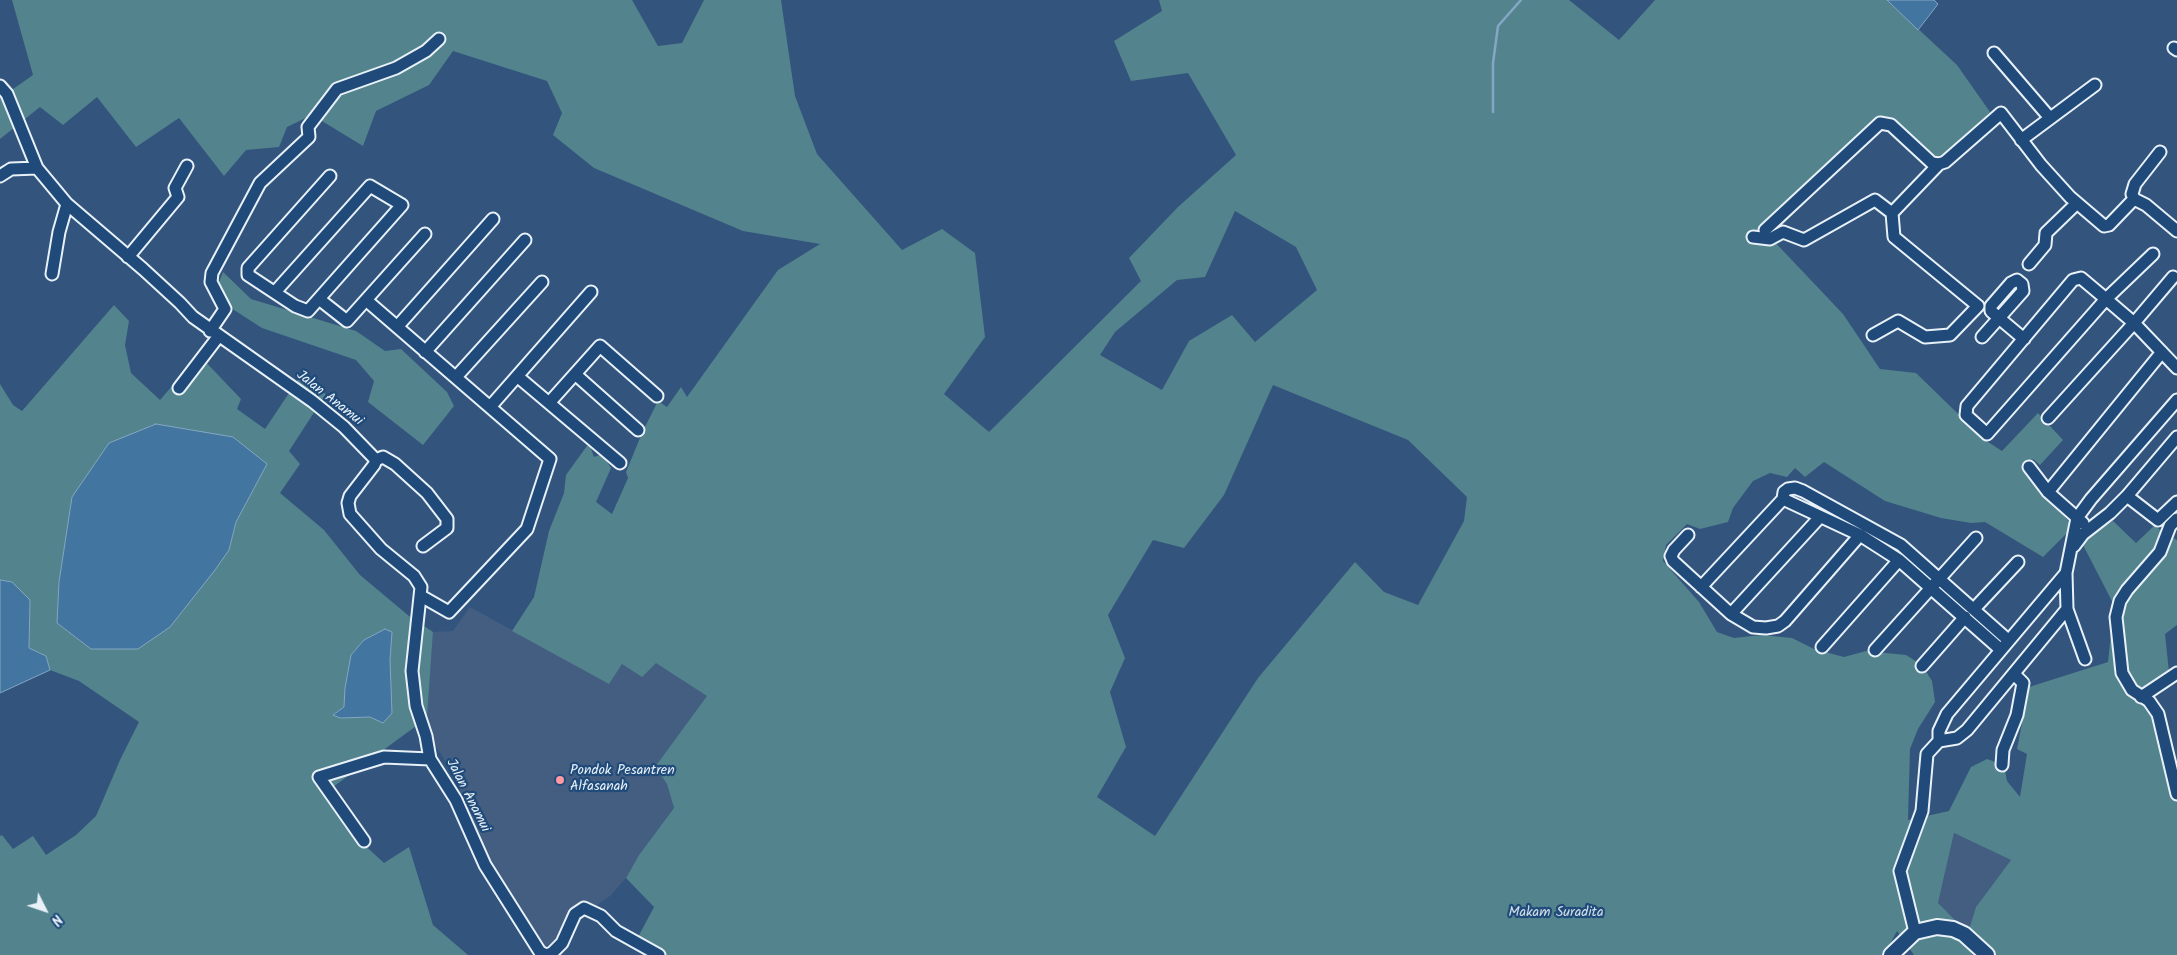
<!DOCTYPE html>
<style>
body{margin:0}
#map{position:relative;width:2177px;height:955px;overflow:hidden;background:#33547d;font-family:Kalam,sans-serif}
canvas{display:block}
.north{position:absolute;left:20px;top:885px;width:50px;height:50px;-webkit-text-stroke:4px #1f4a7a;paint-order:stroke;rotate:131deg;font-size:14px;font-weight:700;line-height:20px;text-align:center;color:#e8f1f8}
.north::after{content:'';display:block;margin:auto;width:18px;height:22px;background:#e8f1f8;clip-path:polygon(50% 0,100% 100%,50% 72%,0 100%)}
</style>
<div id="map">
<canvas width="2177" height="955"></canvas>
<div class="north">N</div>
</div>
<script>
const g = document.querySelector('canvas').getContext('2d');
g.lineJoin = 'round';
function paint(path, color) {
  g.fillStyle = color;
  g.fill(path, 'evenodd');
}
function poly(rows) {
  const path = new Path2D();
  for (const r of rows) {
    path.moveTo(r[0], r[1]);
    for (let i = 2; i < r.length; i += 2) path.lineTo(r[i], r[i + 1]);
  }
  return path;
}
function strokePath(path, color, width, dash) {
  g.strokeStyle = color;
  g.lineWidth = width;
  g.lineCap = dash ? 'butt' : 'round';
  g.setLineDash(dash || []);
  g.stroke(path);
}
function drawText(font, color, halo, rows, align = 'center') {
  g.font = font + ' Kalam,sans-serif';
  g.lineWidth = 4.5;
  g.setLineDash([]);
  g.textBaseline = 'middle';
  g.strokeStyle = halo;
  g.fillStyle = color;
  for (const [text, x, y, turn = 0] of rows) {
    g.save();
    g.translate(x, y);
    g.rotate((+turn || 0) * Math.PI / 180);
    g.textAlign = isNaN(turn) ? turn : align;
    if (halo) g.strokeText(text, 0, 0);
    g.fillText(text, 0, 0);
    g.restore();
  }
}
paint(poly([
 [470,607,608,683,622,664,656,662,708,696,655,767,667,784,674,808,639,855,626,878,610,896,593,908,584,907,552,944,545,946,539,940,503,890,481,848,455,776,431,739,427,718,433,632,453,631],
 [1954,833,2011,860,1976,907,1986,955,1972,955,1968,933,1938,903]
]), '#445e81');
paint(poly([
 [12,0,632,0,658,46,682,43,704,0,781,0,795,96,817,154,902,250,942,229,975,253,985,337,944,394,989,432,1141,281,1129,258,1178,207,1236,155,1188,73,1131,81,1114,41,1162,11,1159,0,1569,0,1619,40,1655,0,1887,0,1957,65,1990,112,1932,173,1882,127,1770,237,1843,314,1880,369,1916,373,1985,440,2002,451,2038,413,2063,440,2040,465,2033,459,2026,469,2073,527,2043,557,1985,522,1971,523,1941,518,1885,501,1824,462,1805,477,1795,468,1787,477,1770,473,1753,481,1733,508,1728,522,1700,529,1687,524,1666,545,1663,561,1699,602,1717,632,1734,638,1762,635,1792,638,1814,649,1844,657,1866,651,1906,655,1922,665,1932,681,1935,702,1918,729,1910,749,1908,820,1949,811,1971,767,1987,759,2004,765,2007,781,2020,797,2027,754,2017,749,2029,687,2108,662,2114,605,2082,543,2088,535,2113,521,2136,543,2155,525,2162,532,2177,540,2177,625,2165,634,2169,672,2147,691,2177,778,2177,955,1986,955,1969,935,1972,955,1914,955,1897,931,1884,955,664,955,637,939,654,907,626,878,639,855,674,808,667,784,655,767,707,696,656,663,642,677,622,664,609,684,512,631,534,597,549,531,564,493,566,475,589,443,594,457,602,454,611,468,596,502,612,514,628,478,626,472,642,433,658,401,667,407,681,387,687,397,778,270,820,244,743,231,594,168,553,135,562,113,547,81,453,51,429,85,376,111,363,146,312,115,287,127,279,147,246,150,224,176,179,118,136,147,97,97,63,125,40,107,0,139,0,86,6,94,33,75],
 [1235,211,1296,247,1317,290,1255,342,1232,315,1189,341,1162,390,1100,355,1115,332,1177,280,1205,277],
 [1273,385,1408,440,1467,497,1464,521,1418,605,1384,592,1355,562,1258,678,1155,836,1097,797,1126,747,1110,692,1125,658,1108,615,1153,540,1184,548,1224,495],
 [1954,833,2011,860,1976,907,1968,933,1938,903],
 [223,272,251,299,356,331,385,351,401,349,447,392,454,406,423,445,368,402,374,381,356,360,262,328,234,310,217,287],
 [114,305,129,321,125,345,131,373,160,400,199,355,241,399,237,409,265,429,301,375,326,394,289,451,300,464,280,493,324,530,360,575,409,616,433,632,427,718,333,787,345,827,384,863,409,847,433,925,468,955,0,955,0,836,2,835,13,849,33,836,46,855,76,835,96,816,120,760,139,722,79,681,50,670,46,656,29,648,30,600,12,582,0,580,0,384,13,405,22,411],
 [267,463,236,522,229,550,138,649,91,649,57,623,59,582,72,497],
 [385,629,392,632,382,722,370,717,341,718,334,714,344,707,351,655,364,640]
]), '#53838d');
const water = poly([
 [1887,0,1934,0,1938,4,1918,30,1887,0],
 [156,424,233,437,267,464,236,522,229,550,215,570,170,627,138,649,91,649,57,623,59,582,72,497,109,443,156,424],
 [0,580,12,582,30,600,29,648,46,656,50,670,0,693,0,580],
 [385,629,392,632,390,660,392,713,383,723,370,717,340,718,333,715,344,707,345,688,351,655,364,640,385,629]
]);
paint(water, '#42759f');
strokePath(water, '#84a7c3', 1);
strokePath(poly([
 [1493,112,1493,63,1498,26,1521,0]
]), '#84a7c3', 2.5);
const minor = poly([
 [2174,48,2177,50],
 [1994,53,2050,118],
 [0,86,7,94,37,168,67,204,143,269,180,303,193,317,312,401,344,427,376,460,374,465,350,496,348,503,350,514,381,549,414,576,421,587,412,671,416,706,426,736,430,759,456,800,485,865,540,952,546,955],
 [2021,140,2095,85],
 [0,176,11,169,37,168],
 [2134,199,2132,194,2135,184,2160,152],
 [1765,230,1880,123,1891,125,1932,163,1939,164],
 [1753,237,1770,239,1783,232,1804,240,1875,200,1892,213,1939,164,1945,162,2001,113,2041,165,2070,197,2104,226,2109,225,2134,199,2146,205,2177,231],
 [2153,254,2106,299,1987,434,1966,415,1967,406,2073,280,2081,278,2106,299,2134,323,2173,277],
 [128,257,178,197,175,188,187,166],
 [2029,264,2045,245,2046,233,2077,203],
 [52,274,59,232,67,204],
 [275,292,370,186,402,205,308,311,295,306,248,275,248,268,330,176],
 [319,299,347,321,425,234],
 [366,300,550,459,527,529,449,612,421,596],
 [397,327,493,219],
 [210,331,225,309,211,282,212,273,260,183,309,137,308,127,337,89,396,68,426,51,439,39],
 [1873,335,1898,321,1925,337,1950,335,1978,306,1894,237,1892,213],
 [1982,337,1999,318,1991,311,1991,306,2011,283,2017,280,2022,284,2023,291,1999,318,2024,339],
 [425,352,525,240],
 [575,374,638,430],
 [517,376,620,463],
 [456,377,542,282],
 [179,388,218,337],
 [549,403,600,346,657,396],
 [490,407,591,292],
 [2048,418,2134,323,2177,368],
 [376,460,383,457,395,464,427,493,447,519,447,528,423,546],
 [2029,467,2048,492,2083,523],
 [2048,492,2162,352],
 [2127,496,2158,520,2177,502],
 [2177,519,2170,526,2160,552,2127,590,2120,601,2116,617,2122,673,2132,690,2149,701,2158,714,2177,794],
 [1688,535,1674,550,1671,556,1673,561,1731,614,1753,627,1766,628,1778,626,1785,621,1860,535],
 [2074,546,2083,534,2110,513,2127,496,2177,437],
 [1701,587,1783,499],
 [1974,609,2018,562],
 [1731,614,1820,517],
 [1822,647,1899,560],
 [2000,649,1899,560,1860,535,1783,499,1784,492,1788,489,1795,488,1803,491,1901,545,2008,640],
 [1875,650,1976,538],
 [2085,659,2067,609,2066,573,2077,518,2091,499,2177,400],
 [1922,666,1965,617],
 [2141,697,2177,673],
 [1939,741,1939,731,1947,714,2066,573],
 [2002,765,2003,750,2017,715,2023,683,2014,674],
 [364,841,319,777,384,757,430,759],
 [1915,932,1900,871,1922,811,1927,754,1939,741,1957,738,1967,730,2067,609],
 [546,955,552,953,562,943,575,914,584,908,601,916,616,931,659,955]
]);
const major = poly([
 [1891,955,1915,932,1937,927,1953,929,1964,934,1987,955]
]);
strokePath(minor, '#e8f1f8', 15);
strokePath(major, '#e8f1f8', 18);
strokePath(minor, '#1f4a7a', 11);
strokePath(major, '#1f4a7a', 14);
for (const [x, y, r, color] of [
 [560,780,5,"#ff9aa2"]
]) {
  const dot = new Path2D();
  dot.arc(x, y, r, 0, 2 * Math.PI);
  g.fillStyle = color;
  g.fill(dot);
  strokePath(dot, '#1f4a7a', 2);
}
drawText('14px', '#e8f1f8', '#1f4a7a', [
 ["Jalan Anamui",329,399,38],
 ["Jalan Anamui",467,796,63]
]);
drawText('14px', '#e8f1f8', '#1f4a7a', [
 ["Pondok Pesantren",570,772],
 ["Alfasanah",570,788]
], 'left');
drawText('14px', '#d2e0e8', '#1f4a7a', [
 ["Makam Suradita",1556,914]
]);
</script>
